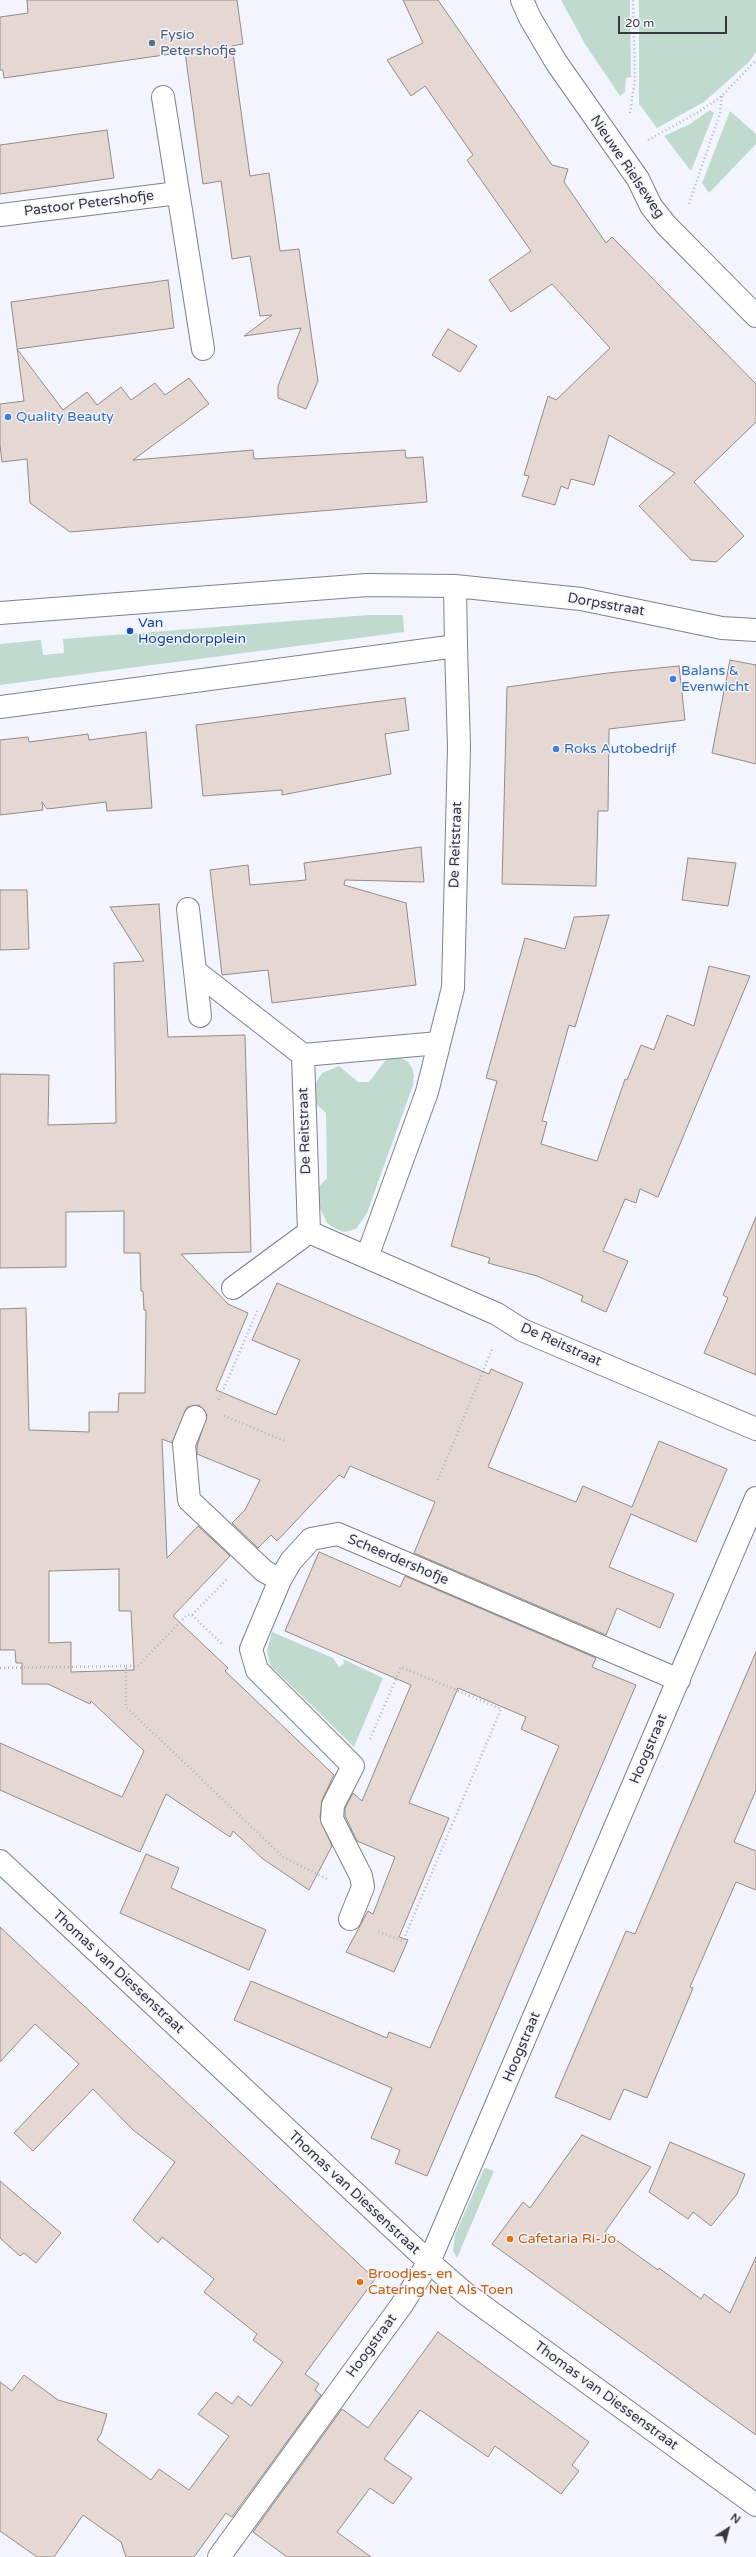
<!DOCTYPE html>
<style>
body{margin:0}
#map{position:relative;width:756px;height:2557px;overflow:hidden;background:#f2f5fe;font-family:"Varela Round",sans-serif}
canvas{display:block}
.north{position:absolute;left:708px;top:2509px;width:40px;height:40px;-webkit-text-stroke:3px #f2f5fe;paint-order:stroke;rotate:36deg;font-size:11px;font-weight:700;line-height:16px;text-align:center;color:#37383d}
.north::after{content:'';display:block;margin:auto;width:14px;height:18px;background:#37383d;clip-path:polygon(50% 0,100% 100%,50% 72%,0 100%)}
.scale{position:absolute;left:618px;top:16px;width:109px;height:18px;box-sizing:border-box;border:2px solid #37383d;border-top:0;padding-left:5px;font-size:12px;line-height:14px;white-space:nowrap;color:#37383d;-webkit-text-stroke:3px #f2f5fe;paint-order:stroke}
</style>
<div id="map">
<canvas width="756" height="2557"></canvas>
<div class="north">N</div>
<div class="scale">20 m</div>
</div>
<script>
const g = document.querySelector('canvas').getContext('2d');
g.lineJoin = 'round';
function paint(path, color) {
  g.fillStyle = color;
  g.fill(path, 'evenodd');
}
function poly(rows) {
  const path = new Path2D();
  for (const r of rows) {
    path.moveTo(r[0], r[1]);
    for (let i = 2; i < r.length; i += 2) path.lineTo(r[i], r[i + 1]);
  }
  return path;
}
function strokePath(path, color, width, dash) {
  g.strokeStyle = color;
  g.lineWidth = width;
  g.lineCap = dash ? 'butt' : 'round';
  g.setLineDash(dash || []);
  g.stroke(path);
}
function drawText(font, color, halo, rows, align = 'center') {
  g.font = font + ' "Varela Round",sans-serif';
  g.lineWidth = 3;
  g.setLineDash([]);
  g.textBaseline = 'middle';
  g.strokeStyle = halo;
  g.fillStyle = color;
  for (const [text, x, y, turn = 0] of rows) {
    g.save();
    g.translate(x, y);
    g.rotate((+turn || 0) * Math.PI / 180);
    g.textAlign = isNaN(turn) ? turn : align;
    if (halo) g.strokeText(text, 0, 0);
    g.fillText(text, 0, 0);
    g.restore();
  }
}
paint(poly([
 [561,0,630,0,631,77,626,78,625,92,620,96,585,44],
 [639,0,756,0,756,52,749,62,704,102,657,128,639,104],
 [710,110,714,113,691,171,664,136,690,124],
 [730,111,756,134,756,144,709,193,702,183],
 [368,615,403,615,404,632,0,685,0,644,41,640,43,655,64,653,63,639],
 [398,1056,408,1062,412,1068,414,1075,413,1085,367,1213,356,1229,344,1232,336,1229,327,1223,319,1206,317,1189,327,1178,326,1113,315,1103,315,1084,322,1073,339,1066,358,1082,369,1082,388,1057],
 [272,1632,333,1658,339,1667,344,1664,343,1659,383,1678,354,1747,270,1665,267,1650],
 [486,2168,494,2171,457,2258,453,2251,455,2235,484,2169]
]), '#c0dbce');
const building = poly([
 [27,0,237,0,243,44,232,46,250,176,269,173,280,251,299,249,318,381,306,409,278,398,278,386,301,328,244,336,272,315,260,316,250,256,232,259,221,181,203,184,185,52,4,78,3,70,0,70,0,17,28,13,27,0],
 [403,0,438,0,552,165,568,169,564,182,606,243,612,237,756,384,756,422,694,482,744,536,716,562,691,560,639,506,675,473,609,435,594,485,571,479,568,489,561,486,555,505,522,496,529,476,524,475,548,396,556,400,610,348,552,284,511,312,489,280,531,251,467,160,473,155,425,86,411,96,387,60,423,43,403,0],
 [107,130,114,178,0,194,0,145,107,130],
 [168,280,174,328,17,349,63,410,87,392,97,405,121,387,131,400,155,383,165,395,189,378,209,404,133,460,253,450,254,459,405,450,406,458,423,457,427,502,70,532,30,503,27,459,2,462,0,445,0,404,24,401,11,302,168,280],
 [448,329,477,346,460,372,432,355,448,329],
 [730,660,756,665,756,764,712,753,730,660],
 [679,666,685,720,609,729,608,811,598,811,596,886,502,884,507,687,608,673,679,666],
 [405,698,409,730,385,734,391,774,282,795,282,790,203,796,196,725,405,698],
 [146,732,152,808,107,811,106,802,47,809,42,802,43,810,0,815,0,740,28,737,29,742,88,734,89,740,146,732],
 [421,847,424,882,345,880,344,885,406,903,416,985,272,1003,268,970,222,975,210,870,248,865,250,885,306,880,304,863,421,847],
 [688,858,736,863,728,906,682,900,688,858],
 [0,890,27,890,29,949,0,950,0,890],
 [159,904,168,1037,245,1035,251,1252,181,1254,228,1304,248,1313,216,1390,276,1415,300,1360,252,1340,277,1283,489,1374,491,1369,523,1383,488,1467,576,1502,583,1486,632,1507,659,1441,727,1469,696,1542,631,1514,609,1567,674,1594,660,1628,617,1608,606,1635,414,1553,435,1502,350,1466,344,1478,339,1475,277,1541,271,1535,258,1548,232,1523,245,1510,260,1480,197,1454,197,1446,207,1415,199,1405,187,1407,172,1443,162,1439,167,1558,198,1526,230,1556,173,1616,228,1668,225,1671,334,1775,322,1800,320,1818,332,1846,309,1890,263,1859,233,1831,230,1837,166,1794,140,1852,0,1790,0,1743,122,1797,144,1751,91,1701,90,1704,48,1684,22,1684,22,1663,16,1663,15,1650,0,1650,0,1309,26,1308,29,1430,89,1432,89,1412,118,1412,119,1393,145,1393,146,1310,144,1310,143,1291,141,1291,140,1253,124,1253,124,1211,66,1212,66,1267,0,1268,0,1074,49,1075,48,1125,116,1123,114,963,144,961,110,907,159,904],
 [119,1569,119,1611,131,1611,134,1670,71,1672,71,1642,49,1643,49,1571,119,1569],
 [609,915,575,1027,569,1025,542,1121,547,1122,541,1144,597,1161,625,1079,627,1080,641,1045,654,1050,667,1015,694,1026,709,966,750,976,658,1197,640,1189,636,1203,625,1199,603,1251,628,1261,606,1312,581,1301,583,1296,537,1276,488,1263,490,1258,451,1246,497,1081,486,1078,525,938,565,949,574,917,609,915],
 [756,1217,756,1375,704,1353,728,1298,723,1295,756,1217],
 [319,1552,400,1587,405,1576,596,1658,592,1667,636,1685,427,2176,395,2163,400,2150,371,2138,392,2088,234,2020,251,1981,387,2038,389,2032,430,2048,559,1746,521,1729,526,1717,458,1688,409,1803,449,1818,399,1937,408,1940,394,1972,346,1952,368,1911,373,1914,395,1857,357,1841,345,1816,345,1808,353,1793,362,1801,411,1685,285,1631,319,1552],
 [756,1652,756,1790,734,1842,756,1851,756,1890,736,1882,690,1987,693,1988,647,2098,624,2089,610,2120,555,2097,626,1931,635,1934,756,1652],
 [146,1854,179,1868,171,1888,266,1930,249,1970,120,1913,146,1854],
 [0,1927,375,2279,305,2374,319,2384,315,2390,321,2395,232,2517,226,2513,194,2557,126,2557,121,2542,83,2515,54,2557,37,2557,0,2531,0,2382,12,2391,24,2375,58,2400,107,2414,101,2434,97,2440,151,2480,159,2469,189,2490,229,2436,198,2414,216,2392,232,2404,238,2396,251,2406,283,2362,253,2340,257,2334,204,2292,214,2279,162,2237,158,2243,133,2220,175,2162,133,2130,93,2089,33,2151,14,2133,79,2064,35,2024,0,2062,0,1927],
 [582,2135,651,2167,605,2232,658,2270,659,2268,701,2299,704,2294,730,2313,756,2257,756,2435,492,2244,523,2202,530,2208,582,2135],
 [670,2142,745,2174,737,2194,711,2226,693,2212,688,2219,649,2192,670,2142],
 [0,2181,61,2233,36,2263,24,2253,20,2256,0,2238,0,2181],
 [438,2332,589,2442,572,2465,579,2471,561,2494,495,2446,488,2457,420,2410,384,2459,412,2478,393,2504,370,2488,337,2532,371,2557,287,2557,253,2532,342,2409,368,2428,438,2332]
]);
paint(building, '#e5d8d2');
strokePath(building, '#968a85', 1);
const minor = poly([
 [522,0,530,18,556,62,638,179,651,206,666,225,756,316],
 [163,97,203,349],
 [0,215,178,193],
 [0,613,367,585,455,586,581,599,722,628,756,630],
 [0,707,456,646,455,586],
 [188,909,195,971,303,1055],
 [195,971,200,1016],
 [439,1043,303,1055,309,1232,497,1314,522,1330,756,1429],
 [367,1257,427,1092,453,988,459,747,456,646],
 [233,1288,309,1232],
 [195,1417,184,1444,189,1500,264,1571,280,1580],
 [0,1861,429,2262,466,2294,756,2505],
 [350,1919,363,1887,361,1876,332,1819,333,1805,353,1766,257,1670,251,1649,280,1580,291,1561,311,1539,338,1534,679,1680],
 [219,2557,401,2306,429,2262,756,1498]
]);
strokePath(minor, '#7e828c', 24);
strokePath(poly([
 [630,113,635,79,633,0],
 [648,140,697,113,722,96,756,60],
 [689,204,720,113,722,96],
 [219,1400,258,1309],
 [224,1416,285,1441],
 [438,1480,493,1347],
 [192,1615,222,1644],
 [126,1666,138,1666,187,1615,192,1615,228,1578],
 [0,1668,126,1666,126,1707,283,1857,327,1879],
 [370,1739,401,1667,501,1709,403,1941,377,1931]
]), '#b3b5bc', 2.5, [1, 3]);
strokePath(minor, '#fff', 22);
for (const [x, y, r, color] of [
 [152,43,4,"#5c6f8a"],
 [8,417,4,"#3f7fe0"],
 [130,631,4,"#1a4fb4"],
 [673,679,4,"#3f7fe0"],
 [556,749,4,"#3f7fe0"],
 [510,2239,4,"#e8710a"],
 [360,2282,4,"#e8710a"]
]) {
  const dot = new Path2D();
  dot.arc(x, y, r, 0, 2 * Math.PI);
  g.fillStyle = color;
  g.fill(dot);
  strokePath(dot, '#f2f5fe', 1.5);
}
drawText('14px', '#4e5e75', '#f2f5fe', [
 ["Fysio",160,35],
 ["Petershofje",160,51]
], 'left');
drawText('14px', '#37383d', '#f2f5fe', [
 ["Nieuwe Rielseweg",627,167,56],
 ["Pastoor Petershofje",89,204,-7],
 ["Dorpsstraat",606,605,10],
 ["De Reitstraat",456,845,-88],
 ["De Reitstraat",305,1131,-92],
 ["De Reitstraat",561,1345,24],
 ["Scheerdershofje",398,1560,23],
 ["Hoogstraat",649,1749,-67],
 ["Thomas van Diessenstraat",118,1972,43],
 ["Hoogstraat",522,2047,-67],
 ["Thomas van Diessenstraat",354,2193,43],
 ["Hoogstraat",372,2346,-54],
 ["Thomas van Diessenstraat",606,2396,36]
]);
drawText('14px', '#366cbe', '#f2f5fe', [
 ["Quality Beauty",16,417],
 ["Balans &",681,671],
 ["Evenwicht",681,687],
 ["Roks Autobedrijf",564,749]
], 'left');
drawText('14px', '#164399', '#f2f5fe', [
 ["Van",138,623],
 ["Hogendorpplein",138,639]
], 'left');
drawText('14px', '#c56008', '#f2f5fe', [
 ["Cafetaria Ri-Jo",518,2239],
 ["Broodjes- en",368,2274],
 ["Catering Net Als Toen",368,2290]
], 'left');
</script>
